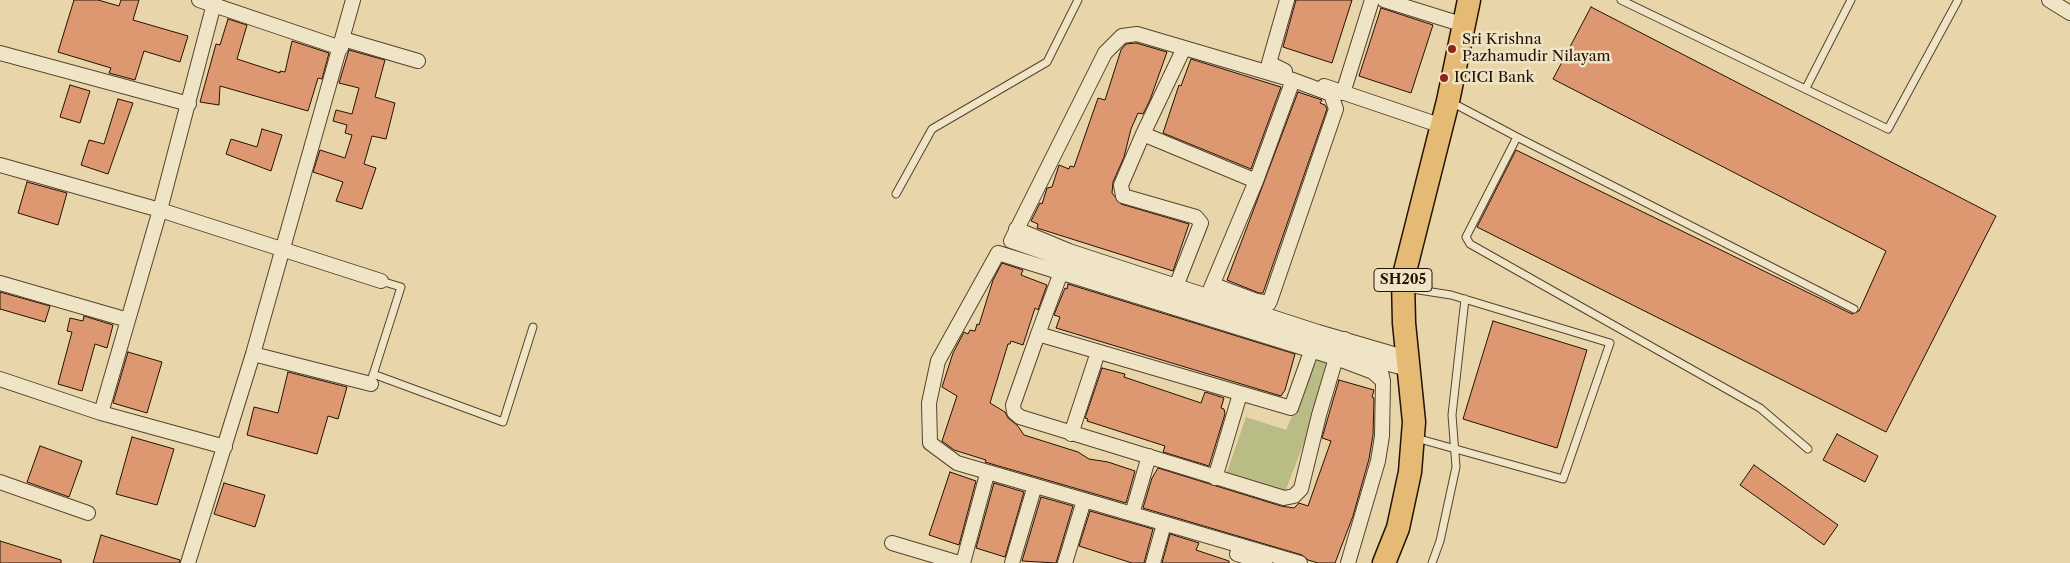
<!DOCTYPE html>
<style>
body{margin:0}
canvas{display:block;background:#e8d5a9}
</style>
<canvas width="2070" height="563"></canvas>
<script>
const g = document.querySelector('canvas').getContext('2d');
g.lineJoin = 'round';
function paint(path, color) {
  g.fillStyle = color;
  g.fill(path, 'evenodd');
}
function poly(rows) {
  const path = new Path2D();
  for (const r of rows) {
    path.moveTo(r[0], r[1]);
    for (let i = 2; i < r.length; i += 2) path.lineTo(r[i], r[i + 1]);
  }
  return path;
}
function strokePath(path, color, width, dash) {
  g.strokeStyle = color;
  g.lineWidth = width;
  g.lineCap = dash ? 'butt' : 'round';
  g.setLineDash(dash || []);
  g.stroke(path);
}
function drawText(font, color, halo, rows, align = 'center') {
  g.font = font + ' "Libre Caslon Text",serif';
  g.lineWidth = 5;
  g.setLineDash([]);
  g.textBaseline = 'middle';
  g.strokeStyle = halo;
  g.fillStyle = color;
  for (const [text, x, y, turn = 0] of rows) {
    g.save();
    g.translate(x, y);
    g.rotate((+turn || 0) * Math.PI / 180);
    g.textAlign = isNaN(turn) ? turn : align;
    if (halo) g.strokeText(text, 0, 0);
    g.fillText(text, 0, 0);
    g.restore();
  }
}
paint(poly([
 [1317,360,1335,362,1285,492,1225,478,1246,417,1286,430]
]), '#babc85');
const building = poly([
 [74,0,98,0,119,6,121,0,139,0,133,20,188,36,180,62,144,51,135,80,109,73,111,68,58,52,74,0],
 [1296,0,1352,0,1332,63,1283,47,1296,0],
 [1591,7,1996,216,1886,432,1477,227,1516,150,1852,314,1859,311,1886,251,1553,79,1591,7],
 [1381,8,1433,25,1411,93,1359,76,1381,8],
 [228,19,247,25,237,59,280,73,280,71,285,72,292,41,329,53,322,79,318,78,308,111,220,86,219,105,200,102,216,44,220,45,228,19],
 [1136,43,1167,52,1150,100,1143,114,1138,113,1131,129,1124,157,1113,182,1112,193,1121,204,1189,224,1173,271,1037,228,1038,224,1031,221,1040,203,1042,204,1047,188,1052,187,1059,165,1069,169,1070,166,1074,167,1098,98,1105,100,1121,50,1126,44,1136,43],
 [349,50,385,60,375,97,395,103,386,139,372,136,364,164,376,168,362,209,336,201,343,182,313,172,320,150,345,158,352,135,345,133,347,125,333,121,336,110,352,114,359,88,339,83,349,50],
 [1191,59,1281,87,1251,169,1163,133,1179,85,1181,86,1191,59],
 [70,85,90,91,80,123,60,117,70,85],
 [1298,92,1322,100,1320,103,1325,105,1327,109,1263,293,1259,293,1227,280,1298,92],
 [118,99,133,103,108,174,81,165,89,140,104,144,118,99],
 [262,129,282,135,271,171,226,154,231,139,257,147,262,129],
 [27,182,67,193,58,225,18,213,27,182],
 [1002,263,1023,270,1021,275,1047,285,1038,310,1035,308,1023,345,1011,341,1010,344,1008,344,990,403,1005,412,1008,418,1017,425,1024,435,1078,452,1089,459,1108,462,1135,471,1126,503,985,462,986,460,954,450,942,441,957,396,942,387,953,353,964,332,968,334,970,330,975,331,977,324,979,325,993,280,1002,263],
 [1068,284,1295,354,1285,390,1281,396,1056,328,1060,317,1054,315,1065,288,1067,289,1068,284],
 [0,292,50,306,45,322,0,309,0,292],
 [84,316,113,325,107,348,95,344,82,391,58,384,72,332,67,331,70,318,83,321,84,316],
 [1493,321,1587,350,1557,448,1463,419,1493,321],
 [128,352,162,362,147,413,113,403,128,352],
 [1102,368,1125,374,1124,377,1201,403,1205,392,1224,398,1221,408,1224,409,1225,414,1209,466,1163,452,1165,446,1087,421,1088,419,1085,418,1102,368],
 [288,372,347,387,338,419,328,416,317,454,247,435,254,407,278,413,288,372],
 [1339,380,1374,390,1372,397,1374,398,1373,435,1369,459,1353,516,1335,563,1318,563,1308,560,1302,555,1143,508,1152,478,1158,468,1281,506,1294,508,1299,503,1308,506,1331,441,1322,438,1339,380],
 [1837,434,1878,456,1865,482,1823,460,1837,434],
 [132,437,174,449,157,505,116,494,132,437],
 [40,446,82,461,69,497,27,482,40,446],
 [1754,465,1838,525,1824,545,1740,485,1754,465],
 [950,472,976,481,959,545,929,535,950,472],
 [224,483,265,495,255,527,214,514,224,483],
 [994,483,1024,492,1005,557,976,548,994,483],
 [1041,497,1073,506,1056,563,1022,561,1041,497],
 [1090,511,1153,529,1144,563,1132,563,1079,546,1090,511],
 [1170,534,1199,543,1196,550,1229,561,1229,563,1162,563,1170,534],
 [101,535,180,560,179,563,93,563,101,535],
 [0,541,61,560,61,563,0,563,0,541]
]);
paint(building, '#de9871');
strokePath(building, '#241203', 1);
const service = poly([
 [1621,0,1888,129,1958,0],
 [1806,88,1851,0],
 [1451,102,1517,137],
 [896,194,932,129,1047,62,1078,0],
 [1406,288,1451,295,1610,343,1563,479,1416,438],
 [373,374,503,422,533,327],
 [372,378,401,287,381,281],
 [1808,449,1760,408,1470,244,1466,237,1517,137,1854,309],
 [1432,563,1440,541,1456,467,1452,415,1465,299]
]);
const minor = poly([
 [199,0,341,48],
 [1384,0,1464,25],
 [2049,0,2070,13],
 [343,39,418,61],
 [0,53,189,104],
 [1285,71,1269,63,1287,0],
 [1324,86,1442,126],
 [1343,93,1372,0],
 [1143,134,1184,48],
 [0,165,160,210,381,281],
 [1016,229,1069,251,1124,269,1318,332,1407,358],
 [1069,251,1038,334,1291,408,1318,332],
 [0,283,128,320],
 [1214,285,1257,301,1269,303,1270,301,1336,109,1331,94,1293,80],
 [1173,294,1201,223,1196,217,1123,196,1121,185,1143,134,1256,181],
 [1210,308,1208,295,1256,181,1293,80,1137,34,1122,36,1105,53,1011,241,1155,291,1370,359,1408,369],
 [1038,334,1013,405,1014,412,1020,417,1284,498,1294,496,1301,489,1319,415,1336,358,1343,349,1345,339],
 [253,354,371,384],
 [0,379,101,413,225,447],
 [101,413,160,210,215,0],
 [1071,434,1098,352],
 [1215,478,1240,394],
 [0,482,88,513],
 [1132,514,1149,456],
 [892,543,959,563],
 [1237,554,1265,563],
 [188,563,253,354,353,0],
 [963,563,986,478],
 [1012,563,1033,492],
 [1065,563,1082,507],
 [1153,563,1162,531],
 [1300,563,957,463,930,443,929,403,938,361,998,253,1336,358,1373,372,1383,381],
 [1348,563,1378,461,1382,436,1383,381,1381,372]
]);
const primary = poly([
 [1384,563,1398,528,1410,472,1414,422,1404,323,1403,279,1448,101,1469,0]
]);
strokePath(service, '#55432c', 9);
strokePath(minor, '#55432c', 16);
strokePath(primary, '#241203', 25);
strokePath(service, '#f0e4c7', 7);
strokePath(minor, '#f0e4c7', 14);
strokePath(primary, '#e4ba74', 22);
for (const [x, y, r, color] of [
 [1452,49,5,"#8f2418"],
 [1444,78,5,"#8f2418"]
]) {
  const dot = new Path2D();
  dot.arc(x, y, r, 0, 2 * Math.PI);
  g.fillStyle = color;
  g.fill(dot);
  strokePath(dot, '#f0e4c7', 2);
}
for (const [x, y, w] of [
 [1403,280,58]
]) {
  const box = new Path2D();
  box.roundRect(x - w / 2, y - 11.5, w, 23, 4);
  g.fillStyle = '#f0e4c7';
  g.fill(box);
  strokePath(box, '#241203', 1);
}
drawText('bold 14px', '#241203', null, [
 ["SH205",1403,280]
]);
drawText('15px', '#241203', '#f0e4c7', [
 ["Sri Krishna",1462,40],
 ["Pazhamudir Nilayam",1462,57],
 ["ICICI Bank",1454,78]
], 'left');
</script>
